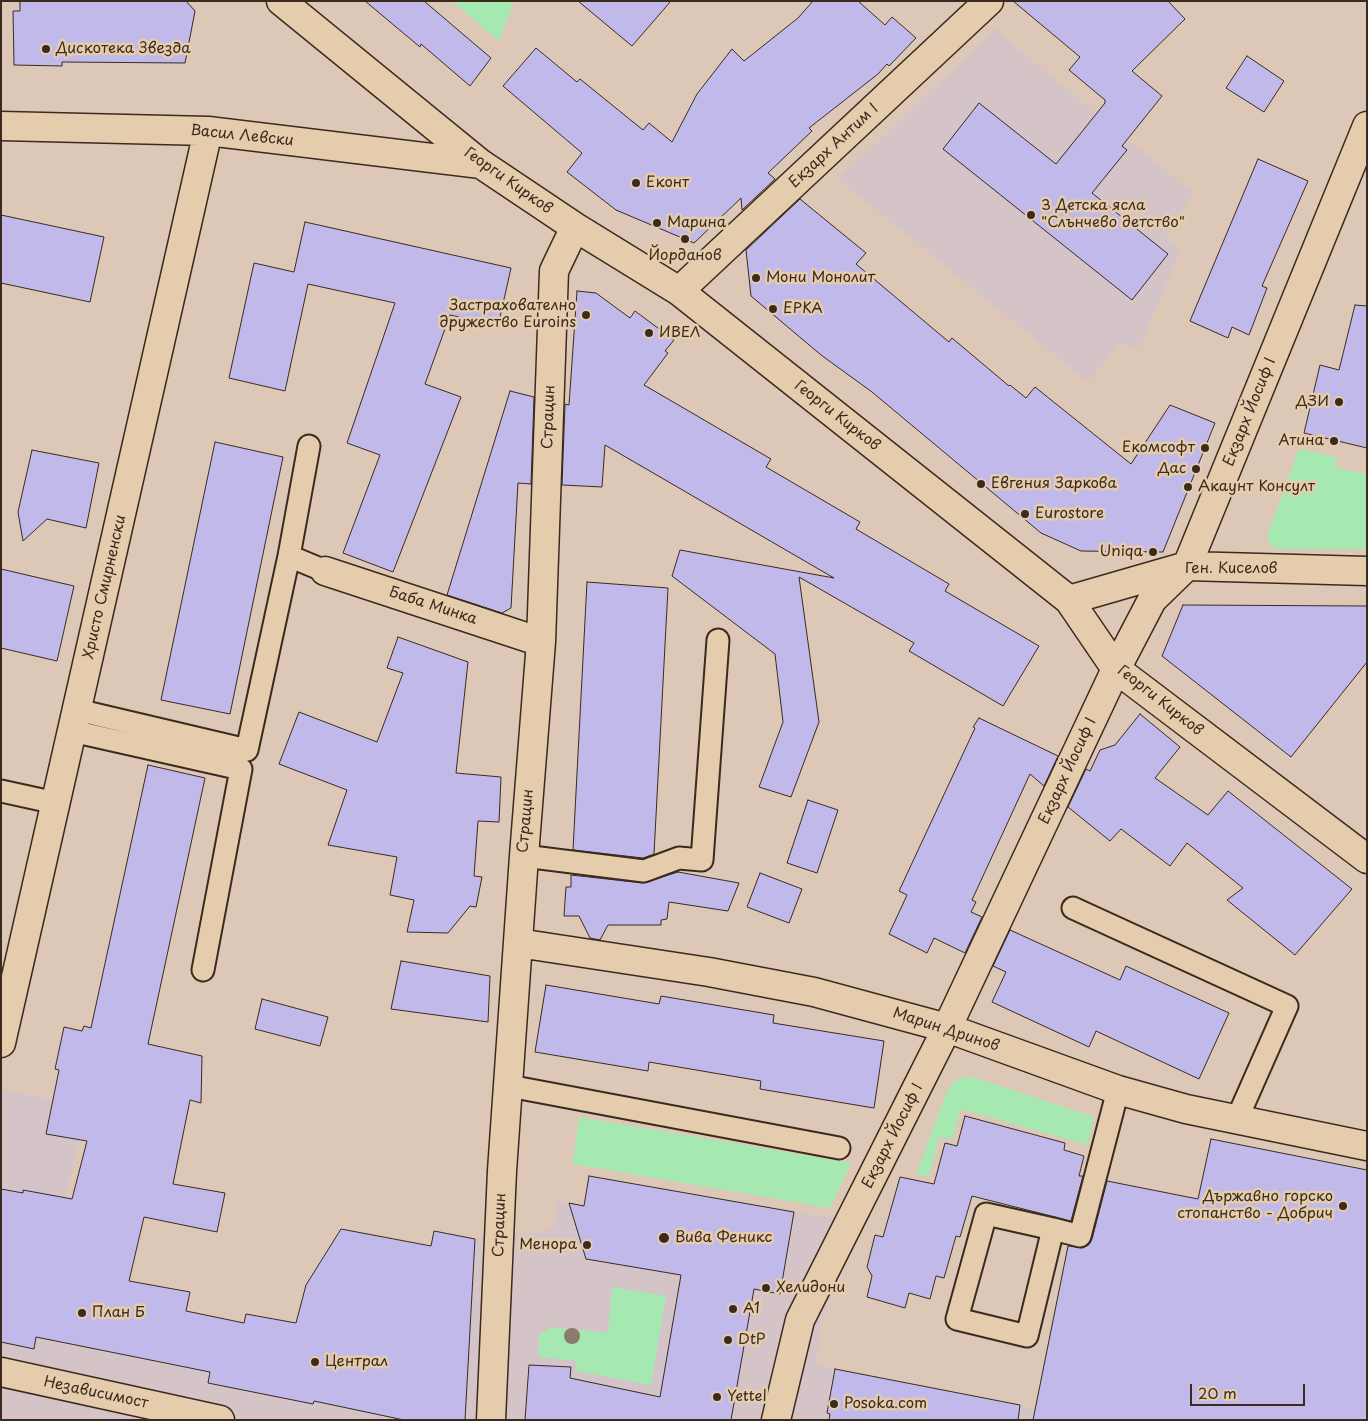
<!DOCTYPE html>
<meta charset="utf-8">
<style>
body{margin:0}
#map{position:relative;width:1368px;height:1421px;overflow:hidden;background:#ddc8b8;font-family:"Playpen Sans",sans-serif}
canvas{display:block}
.frame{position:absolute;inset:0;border:2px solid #3b2a1e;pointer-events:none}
.scale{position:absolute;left:1190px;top:1384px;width:115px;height:22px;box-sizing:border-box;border:2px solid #3b2a1e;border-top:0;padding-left:6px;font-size:15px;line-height:18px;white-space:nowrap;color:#3b2a1e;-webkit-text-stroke:4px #e4ccac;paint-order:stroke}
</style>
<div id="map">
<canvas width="1368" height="1421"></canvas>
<div class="frame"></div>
<div class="scale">20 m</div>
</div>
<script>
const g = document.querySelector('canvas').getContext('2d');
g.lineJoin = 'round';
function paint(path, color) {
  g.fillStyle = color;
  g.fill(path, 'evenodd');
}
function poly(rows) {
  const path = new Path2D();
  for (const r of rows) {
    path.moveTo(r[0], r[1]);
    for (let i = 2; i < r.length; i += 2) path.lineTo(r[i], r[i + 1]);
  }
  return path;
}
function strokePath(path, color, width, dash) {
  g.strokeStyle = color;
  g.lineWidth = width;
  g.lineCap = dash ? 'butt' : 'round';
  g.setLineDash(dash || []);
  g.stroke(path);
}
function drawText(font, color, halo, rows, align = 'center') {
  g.font = font + ' "Playpen Sans",sans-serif';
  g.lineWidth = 5;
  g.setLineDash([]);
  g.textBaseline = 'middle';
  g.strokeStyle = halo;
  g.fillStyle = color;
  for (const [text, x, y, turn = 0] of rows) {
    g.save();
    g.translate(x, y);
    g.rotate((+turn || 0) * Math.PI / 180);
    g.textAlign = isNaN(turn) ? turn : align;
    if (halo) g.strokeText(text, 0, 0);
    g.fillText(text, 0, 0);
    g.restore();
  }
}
paint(poly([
 [997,28,1018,49,1193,193,1165,238,1181,249,1140,347,1119,344,1088,382,838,179],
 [1,1089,86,1107,52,1260,130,1281,190,1292,186,1309,220,1318,244,1323,246,1314,296,1323,306,1285,341,1229,431,1246,434,1231,475,1239,553,1229,558,1201,584,1205,589,1176,794,1212,867,1222,821,1317,816,1364,835,1369,1056,1412,1060,1387,1040,1383,1067,1249,1094,1254,1367,1420,1,1420]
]), '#d4c4c7');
paint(poly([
 [452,1,514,1,499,41],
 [1299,449,1337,457,1335,468,1367,474,1367,549,1277,549,1271,545,1268,539,1268,533],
 [970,1076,1094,1117,1088,1145,961,1109,952,1139,939,1137,929,1176,916,1174,948,1089,956,1080],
 [579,1117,851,1163,830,1208,573,1164],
 [612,1287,666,1296,651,1385,576,1371,576,1361,538,1357,539,1335,551,1327,608,1333]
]), '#a5e8b2');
const building = poly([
 [20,1,186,1,195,11,185,63,62,62,62,66,14,65,13,11,20,11,20,1],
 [365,1,424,1,491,58,470,86,421,44,420,47,365,1],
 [578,1,671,1,632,46,578,1],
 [813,1,858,1,885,25,892,17,916,38,889,66,887,64,878,74,809,128,812,131,768,173,775,179,742,210,741,198,694,243,616,210,567,172,582,153,503,86,536,48,577,82,580,79,643,130,649,123,672,142,697,94,732,49,744,61,798,18,813,1],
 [1013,1,1168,1,1185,19,1132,71,1162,96,1122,146,1127,150,1092,193,1168,254,1132,300,943,149,979,103,1056,164,1105,103,1105,100,1069,70,1080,57,1013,1],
 [1247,56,1284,81,1264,112,1226,88,1247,56],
 [1258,159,1308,181,1262,286,1267,288,1249,335,1232,327,1228,338,1190,321,1258,159],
 [800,199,866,253,856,264,949,342,952,338,1009,386,1010,385,1026,398,1035,387,1131,464,1170,405,1215,423,1163,552,1081,551,1041,533,872,392,821,355,751,296,746,250,800,199],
 [1,215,104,237,90,302,1,283,1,215],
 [305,222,511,268,498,326,450,315,425,384,461,397,393,572,343,553,380,455,347,443,395,303,308,284,285,391,229,378,254,263,294,272,305,222],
 [577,291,596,293,630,318,635,311,674,340,665,351,668,353,644,385,771,459,766,467,860,522,856,529,949,584,945,591,1039,646,1003,706,909,651,914,643,799,577,819,722,791,797,759,787,783,722,775,654,672,576,680,550,834,578,605,445,602,487,562,485,565,404,569,405,577,291],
 [1355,305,1367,306,1367,448,1304,433,1320,365,1339,370,1355,305],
 [510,391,534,397,531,484,518,483,511,608,502,613,447,595,510,391],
 [215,442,283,457,230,714,161,700,215,442],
 [32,450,99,463,86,528,47,519,23,541,18,512,32,450],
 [1,569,74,586,57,661,1,648,1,569],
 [587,582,668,588,654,854,643,858,573,850,587,582],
 [1183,605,1367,606,1367,662,1291,757,1162,656,1183,605],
 [398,637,468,662,456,773,501,777,499,822,478,821,474,876,482,877,476,907,470,906,448,933,407,932,414,900,390,895,397,857,328,845,347,790,279,764,299,712,377,742,403,673,387,668,398,637],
 [1140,714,1180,747,1155,778,1208,815,1228,791,1352,889,1295,955,1227,900,1243,888,1187,843,1170,866,1121,829,1110,841,1068,807,1086,769,1090,771,1100,750,1115,745,1140,714],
 [979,718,1058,756,1044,786,1030,774,972,900,976,902,971,912,982,917,965,953,934,938,927,953,889,934,907,895,899,891,975,728,973,727,979,718],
 [148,765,205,778,148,1044,202,1056,201,1103,190,1100,173,1184,225,1193,217,1232,144,1217,129,1281,190,1292,186,1311,244,1323,246,1314,296,1323,306,1285,341,1229,431,1246,434,1231,475,1239,465,1420,404,1420,314,1401,313,1404,208,1383,210,1372,36,1337,34,1349,1,1342,1,1189,23,1193,23,1190,72,1199,87,1141,46,1134,59,1070,55,1069,64,1027,82,1031,84,1026,91,1028,148,765],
 [808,800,838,810,817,873,787,863,808,800],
 [678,872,739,883,728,911,669,902,667,919,661,920,661,925,608,925,600,940,590,938,579,916,564,916,566,887,571,887,571,875,643,883,678,872],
 [760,873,802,889,789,923,747,907,760,873],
 [1010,930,1120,980,1126,966,1229,1013,1199,1079,1096,1031,1089,1047,992,1002,1006,972,993,966,1010,930],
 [401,961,490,976,488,1022,391,1009,401,961],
 [546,985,659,1004,661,996,774,1015,773,1023,884,1041,874,1108,760,1089,761,1081,649,1062,648,1071,535,1052,546,985],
 [262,999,328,1017,320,1046,255,1029,262,999],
 [965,1116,1065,1143,1064,1150,1084,1156,1079,1176,1083,1176,1071,1221,972,1196,960,1237,956,1236,944,1278,936,1276,930,1299,909,1293,905,1308,867,1297,872,1276,867,1267,875,1235,883,1237,900,1177,934,1184,945,1143,957,1146,965,1116],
 [1211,1139,1367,1170,1367,1420,1033,1420,1068,1246,1083,1248,1089,1244,1092,1239,1107,1181,1198,1199,1211,1139],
 [589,1176,794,1212,780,1294,754,1289,731,1420,525,1420,529,1365,571,1367,570,1378,660,1397,681,1275,586,1259,569,1203,584,1206,589,1176],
 [835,1369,1020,1405,1018,1420,829,1420,830,1414,827,1413,835,1369]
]);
paint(building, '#c0b9ea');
strokePath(building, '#3b2a1e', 1);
const service = poly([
 [289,556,309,446],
 [77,710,247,750,289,556,325,571],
 [72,731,241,769,203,970],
 [1,791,56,803],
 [524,856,644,871,679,858,702,860,718,640],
 [1073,908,1287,1006,1237,1119],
 [509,1086,839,1148],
 [1053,1229,1027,1336,957,1319,986,1214,1053,1229,1080,1236,1118,1090]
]);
const pedestrian = poly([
 [1,1372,220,1420]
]);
const minor = poly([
 [281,1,481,164,575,227,679,291,1069,600,1116,669,1367,859],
 [1,126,208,131,481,164],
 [679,291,989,1],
 [325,571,541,642],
 [1069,600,1187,566,1367,571],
 [518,943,709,972,814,992,947,1028,1118,1090,1186,1109,1367,1146],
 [1,1043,208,131],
 [491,1420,502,1171,524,856,541,642,554,271,575,227],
 [776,1420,800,1320,947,1028,1116,669,1152,600,1187,566,1367,126]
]);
strokePath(service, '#3b2a1e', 25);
strokePath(pedestrian, '#3b2a1e', 31);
strokePath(minor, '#3b2a1e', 31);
strokePath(service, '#e4ccac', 21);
strokePath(pedestrian, '#e4ccac', 28);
strokePath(minor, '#e4ccac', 28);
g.fillStyle = '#8a7c6c';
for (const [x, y] of [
 [572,1336]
]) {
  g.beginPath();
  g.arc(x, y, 8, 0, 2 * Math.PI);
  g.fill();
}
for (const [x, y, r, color] of [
 [46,49,5,"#3b2a1e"],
 [636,183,5,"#3b2a1e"],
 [1031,215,5,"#3b2a1e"],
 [657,223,5,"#3b2a1e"],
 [685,239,5,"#3b2a1e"],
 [756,278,5,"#3b2a1e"],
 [773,309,5,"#3b2a1e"],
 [586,315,5,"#3b2a1e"],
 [649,333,5,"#3b2a1e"],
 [1339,402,5,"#3b2a1e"],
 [1334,441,5,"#3b2a1e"],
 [1205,448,5,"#3b2a1e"],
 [1196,469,5,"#3b2a1e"],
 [981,484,5,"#3b2a1e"],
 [1188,487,5,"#3b2a1e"],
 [1025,514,5,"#3b2a1e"],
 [1153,552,5,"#3b2a1e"],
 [1343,1206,5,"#3b2a1e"],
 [664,1238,6,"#3b2a1e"],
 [587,1245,5,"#3b2a1e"],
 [766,1288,5,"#3b2a1e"],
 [733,1309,5,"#3b2a1e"],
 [82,1313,5,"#3b2a1e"],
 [728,1340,5,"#3b2a1e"],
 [315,1362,5,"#3b2a1e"],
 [717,1397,5,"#3b2a1e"],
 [834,1404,5,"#3b2a1e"]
]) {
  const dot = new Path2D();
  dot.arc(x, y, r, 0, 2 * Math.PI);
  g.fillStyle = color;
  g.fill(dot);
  strokePath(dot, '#e4ccac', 2);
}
drawText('15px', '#3b2a1e', '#e4ccac', [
 ["Дискотека Звезда",56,49],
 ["Еконт",646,183],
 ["3 Детска ясла",1041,206],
 ["\"Слънчево детство\"",1041,223],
 ["Марина",667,223],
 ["Йорданов",685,256,"center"],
 ["Мони Монолит",766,278],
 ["Застрахователно",576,306,"right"],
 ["дружество Euroins",576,323,"right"],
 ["ЕРКА",783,309],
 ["ИВЕЛ",659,333],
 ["ДЗИ",1329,402,"right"],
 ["Атина",1324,441,"right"],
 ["Екомсофт",1195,448,"right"],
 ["Дас",1186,469,"right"],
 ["Евгения Заркова",991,484],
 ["Акаунт Консулт",1198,487],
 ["Eurostore",1035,514],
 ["Uniqa",1143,552,"right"],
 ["Държавно горско",1333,1197,"right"],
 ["стопанство - Добрич",1333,1214,"right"],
 ["Вива Феникс",675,1238],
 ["Менора",577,1245,"right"],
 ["Хелидони",776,1288],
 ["A1",743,1309],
 ["План Б",92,1313],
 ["DtP",738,1340],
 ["Централ",325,1362],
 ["Yettel",727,1397],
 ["Posoka.com",844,1404]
], 'left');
drawText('15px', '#3b2a1e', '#e4ccac', [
 ["Васил Левски",242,136,6],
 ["Екзарх Антим I",834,146,-43],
 ["Георги Кирков",508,181,35],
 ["Екзарх Йосиф I",1250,412,-68],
 ["Георги Кирков",837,416,38],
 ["Страцин",549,417,-88],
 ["Ген. Киселов",1231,569],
 ["Христо Смирненски",105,587,-77],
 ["Баба Минка",433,606,18],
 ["Георги Кирков",1160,701,38],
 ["Екзарх Йосиф I",1068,771,-65],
 ["Страцин",526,821,-85],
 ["Марин Дринов",946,1030,18],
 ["Екзарх Йосиф I",893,1136,-63],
 ["Страцин",500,1225,-88],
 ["Независимост",96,1393,12]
]);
</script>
